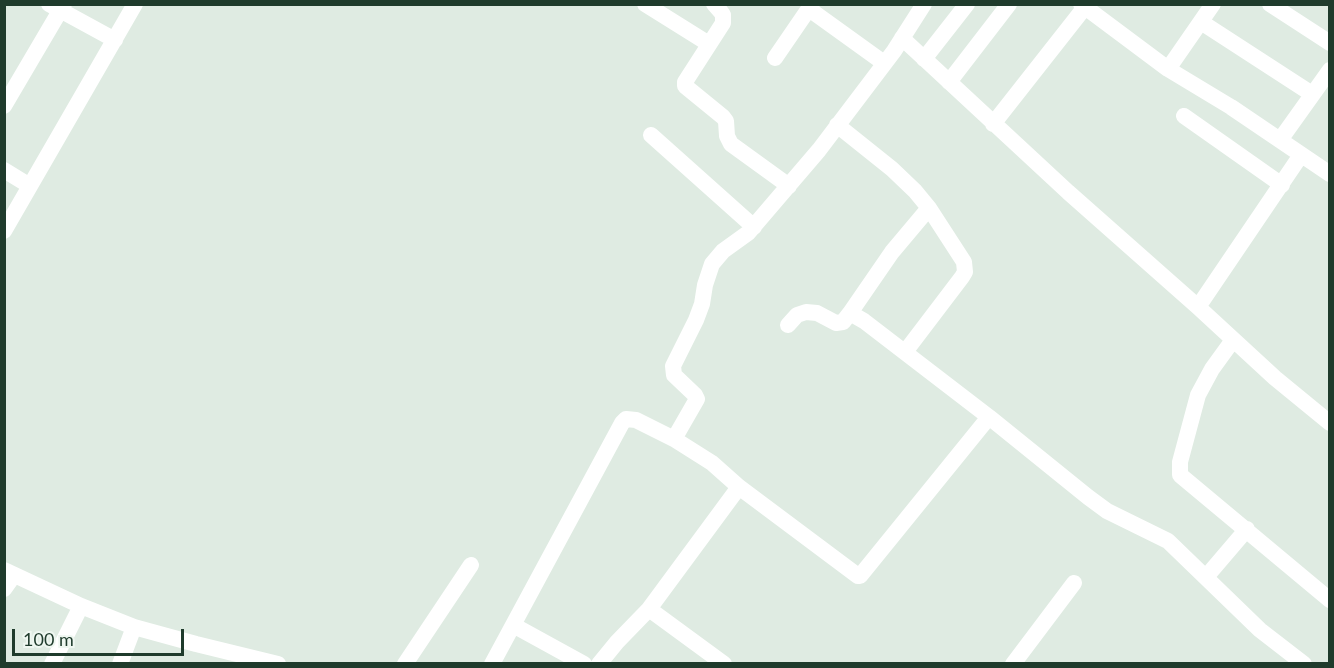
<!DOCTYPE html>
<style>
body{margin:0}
#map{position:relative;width:1334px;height:668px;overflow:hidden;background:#dfebe2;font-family:Lato,sans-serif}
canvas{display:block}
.frame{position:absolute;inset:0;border:6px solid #1f3b2c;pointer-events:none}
.scale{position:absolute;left:12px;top:629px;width:172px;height:27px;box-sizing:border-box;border:3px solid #1f3b2c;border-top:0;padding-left:8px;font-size:18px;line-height:21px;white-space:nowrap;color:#1f3b2c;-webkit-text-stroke:4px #eff7f1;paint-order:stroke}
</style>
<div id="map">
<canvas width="1334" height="668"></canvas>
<div class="frame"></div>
<div class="scale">100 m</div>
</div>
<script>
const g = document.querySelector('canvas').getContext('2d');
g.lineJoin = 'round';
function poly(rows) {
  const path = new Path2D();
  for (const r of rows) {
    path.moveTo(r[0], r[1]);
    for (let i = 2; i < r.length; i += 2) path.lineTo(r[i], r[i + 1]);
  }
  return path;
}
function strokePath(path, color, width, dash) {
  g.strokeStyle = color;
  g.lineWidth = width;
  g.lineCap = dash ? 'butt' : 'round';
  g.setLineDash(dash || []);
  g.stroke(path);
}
strokePath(poly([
 [49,4,115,40],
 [645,4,709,44],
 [714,4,721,12,723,15,723,23,685,82,685,86,723,117,726,121,727,136,731,144,789,186],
 [1081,4,1168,69,1231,107,1330,174],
 [1270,4,1330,43],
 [809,9,884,63],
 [1201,22,1312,94],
 [902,38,1068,192,1198,307,1275,378,1330,423],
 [775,58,812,4],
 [924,59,967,4],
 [1168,69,1213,4],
 [949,82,1009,4],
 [4,106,64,4],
 [1184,116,1282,185],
 [993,124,1085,7],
 [837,125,892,169,915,191,929,208,964,262,965,272,962,277,905,352],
 [651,135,754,227],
 [1280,140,1330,70],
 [4,170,30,186],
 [4,231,135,4],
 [1198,307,1301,155],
 [850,313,892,252,929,208],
 [788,325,797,315,806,312,817,313,836,323,843,322,850,313,864,321,989,417,1088,497,1107,511,1168,541,1260,630,1304,664],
 [1233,340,1212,369,1198,395,1180,462,1180,475,1330,600],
 [674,439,697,399,695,395,674,375,673,366,696,320,702,304,705,285,712,264,723,251,748,233,819,150,894,51,924,4],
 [4,570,81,606,134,627,196,644,278,664],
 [1206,577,1247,529],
 [4,589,14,575],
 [649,609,724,664],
 [513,625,584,664],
 [52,664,81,606],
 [120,664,134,627],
 [405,664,471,565],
 [492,664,622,423,626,419,636,420,674,439,712,463,739,487,858,576,860,576,989,417],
 [599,664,617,642,649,609,739,487],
 [1013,664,1074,583]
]), '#fff', 16);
</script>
